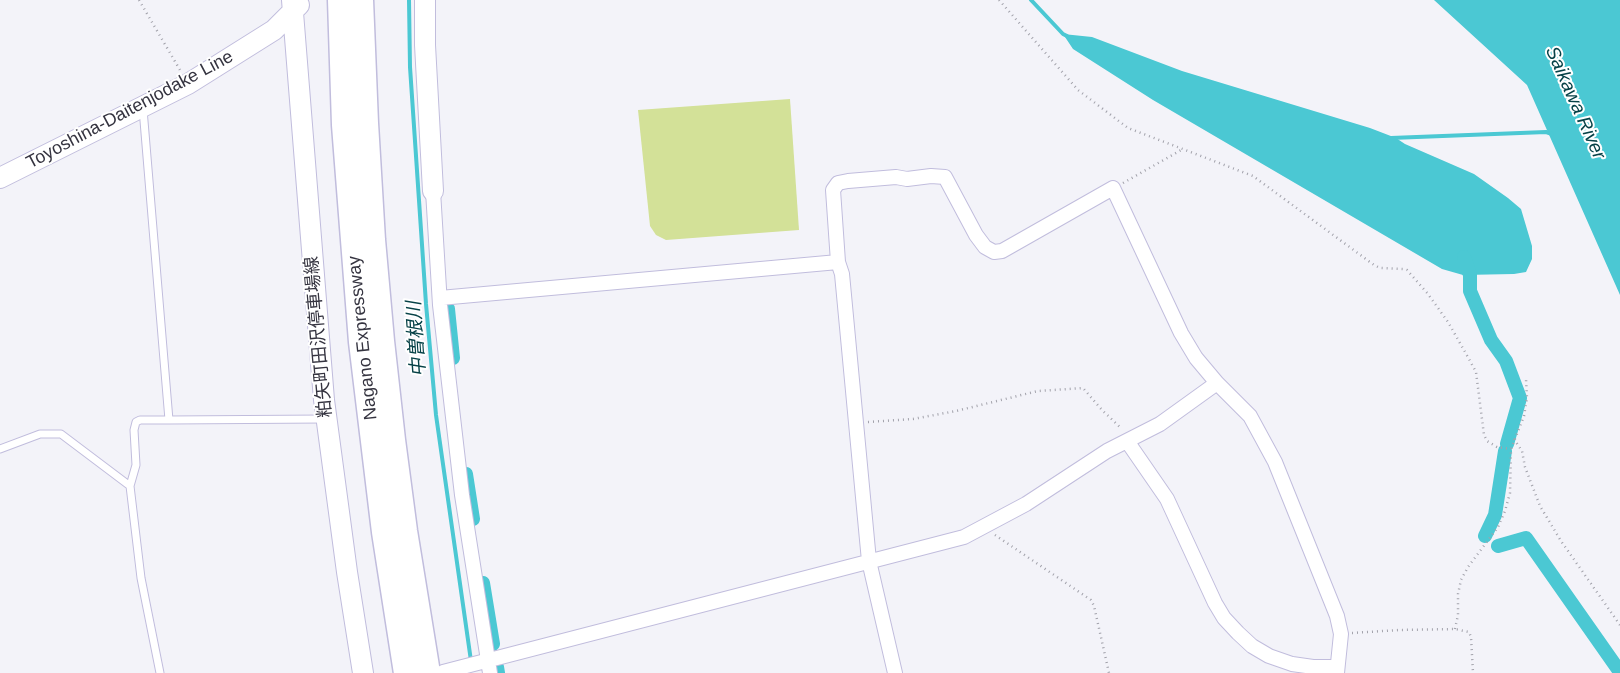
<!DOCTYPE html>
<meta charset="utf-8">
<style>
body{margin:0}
canvas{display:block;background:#f3f3f9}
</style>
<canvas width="1620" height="673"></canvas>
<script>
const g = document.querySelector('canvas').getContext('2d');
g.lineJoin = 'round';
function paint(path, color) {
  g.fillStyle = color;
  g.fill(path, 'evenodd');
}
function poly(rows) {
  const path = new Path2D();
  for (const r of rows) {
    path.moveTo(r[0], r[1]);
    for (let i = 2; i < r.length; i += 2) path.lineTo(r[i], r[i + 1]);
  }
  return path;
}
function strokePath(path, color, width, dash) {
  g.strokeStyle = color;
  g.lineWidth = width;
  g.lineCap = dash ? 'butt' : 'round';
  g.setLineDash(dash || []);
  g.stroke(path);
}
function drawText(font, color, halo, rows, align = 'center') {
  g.font = font + ' Helvetica,"Noto Sans JP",sans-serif';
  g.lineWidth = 4;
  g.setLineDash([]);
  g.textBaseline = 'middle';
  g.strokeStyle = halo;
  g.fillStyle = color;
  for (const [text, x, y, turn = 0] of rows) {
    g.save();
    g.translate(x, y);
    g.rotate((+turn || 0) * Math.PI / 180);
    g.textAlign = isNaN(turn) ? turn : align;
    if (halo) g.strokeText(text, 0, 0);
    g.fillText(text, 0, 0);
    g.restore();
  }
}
paint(poly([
 [790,99,799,230,666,240,656,235,650,226,638,110]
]), '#d3e198');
paint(poly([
 [1434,0,1620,0,1620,295,1527,85],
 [1063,34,1092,37,1182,71,1370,128,1396,138,1405,144,1474,174,1508,198,1521,209,1532,246,1532,259,1526,272,1514,274,1463,275,1442,269,1153,100,1073,49]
]), '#4bc8d3');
strokePath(poly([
 [409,0,410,67,426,304,436,415,471,661],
 [1031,0,1063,34,1067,36],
 [1391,138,1546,132,1552,134]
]), '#4bc8d3', 4);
strokePath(poly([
 [1464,257,1470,275,1470,291,1491,340,1506,361,1520,398,1507,444],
 [448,309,453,358],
 [466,474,473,519],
 [1485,536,1495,515,1505,451],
 [1498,546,1526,538,1620,672],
 [483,583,493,644],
 [497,667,498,673]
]), '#4bc8d3', 14);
const lane = poly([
 [143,109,169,420],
 [0,449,40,434,61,434,130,486],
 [160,673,141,578,130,486,136,465,134,430,136,422,140,420,169,420,325,419]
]);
const street = poly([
 [433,191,440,305,462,495,490,673],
 [440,298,838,262],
 [1127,441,1167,499,1215,603,1224,618,1238,633,1252,646,1269,656,1292,664,1313,667,1337,667],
 [443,672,964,537,1026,504,1107,451,1160,424,1217,383],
 [895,673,869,561,842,274,838,262,833,190,838,183,848,181,896,177,907,179,931,176,945,177,976,235,985,247,994,252,1002,251,1113,188,1181,333,1196,358,1217,383,1250,416,1275,462,1337,616,1341,634,1337,673]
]);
const secondary = poly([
 [292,0,324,400,347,572,363,673],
 [425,0,425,45,433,191],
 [0,178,188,84,274,30,299,5]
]);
const highway = poly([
 [341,0,345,125,362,342,385,532,407,673],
 [360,0,365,123,372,240,381,341,392,440,404,531,427,673]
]);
strokePath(lane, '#c1bddd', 9);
strokePath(street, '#c1bddd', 16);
strokePath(secondary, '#c1bddd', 22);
strokePath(highway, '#c1bddd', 29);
strokePath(poly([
 [139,0,180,70],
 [999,0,1078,90,1128,128,1253,176,1374,265,1380,268,1403,269,1407,270,1428,294,1448,322,1469,359,1476,372,1484,435,1487,441,1497,447,1511,449],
 [1123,183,1183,149],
 [868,422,913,419,956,411,1038,391,1083,388,1102,410,1122,429],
 [1514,439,1522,451,1525,467,1540,506,1561,541,1620,625],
 [995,535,1091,600,1094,606,1109,673],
 [1455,629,1458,615,1458,594,1461,580,1468,567,1498,527,1505,511,1510,493,1511,449,1524,416,1527,398,1526,379],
 [1352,633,1399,630,1455,629,1469,632,1471,637,1473,673]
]), '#a2a2ab', 2.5, [1, 4]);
strokePath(lane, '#fff', 7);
strokePath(street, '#fff', 14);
strokePath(secondary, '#fff', 20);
strokePath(highway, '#fff', 26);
drawText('18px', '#353440', '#fff', [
 ["Toyoshina-Daitenjodake Line",130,110,-28],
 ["粕矢町田沢停車場線",319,337,-95],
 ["Nagano Expressway",363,338,-96]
]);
drawText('italic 19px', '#074247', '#fff', [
 ["Saikawa River",1575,103,66],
 ["中曽根川",417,339,-94]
]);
</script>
